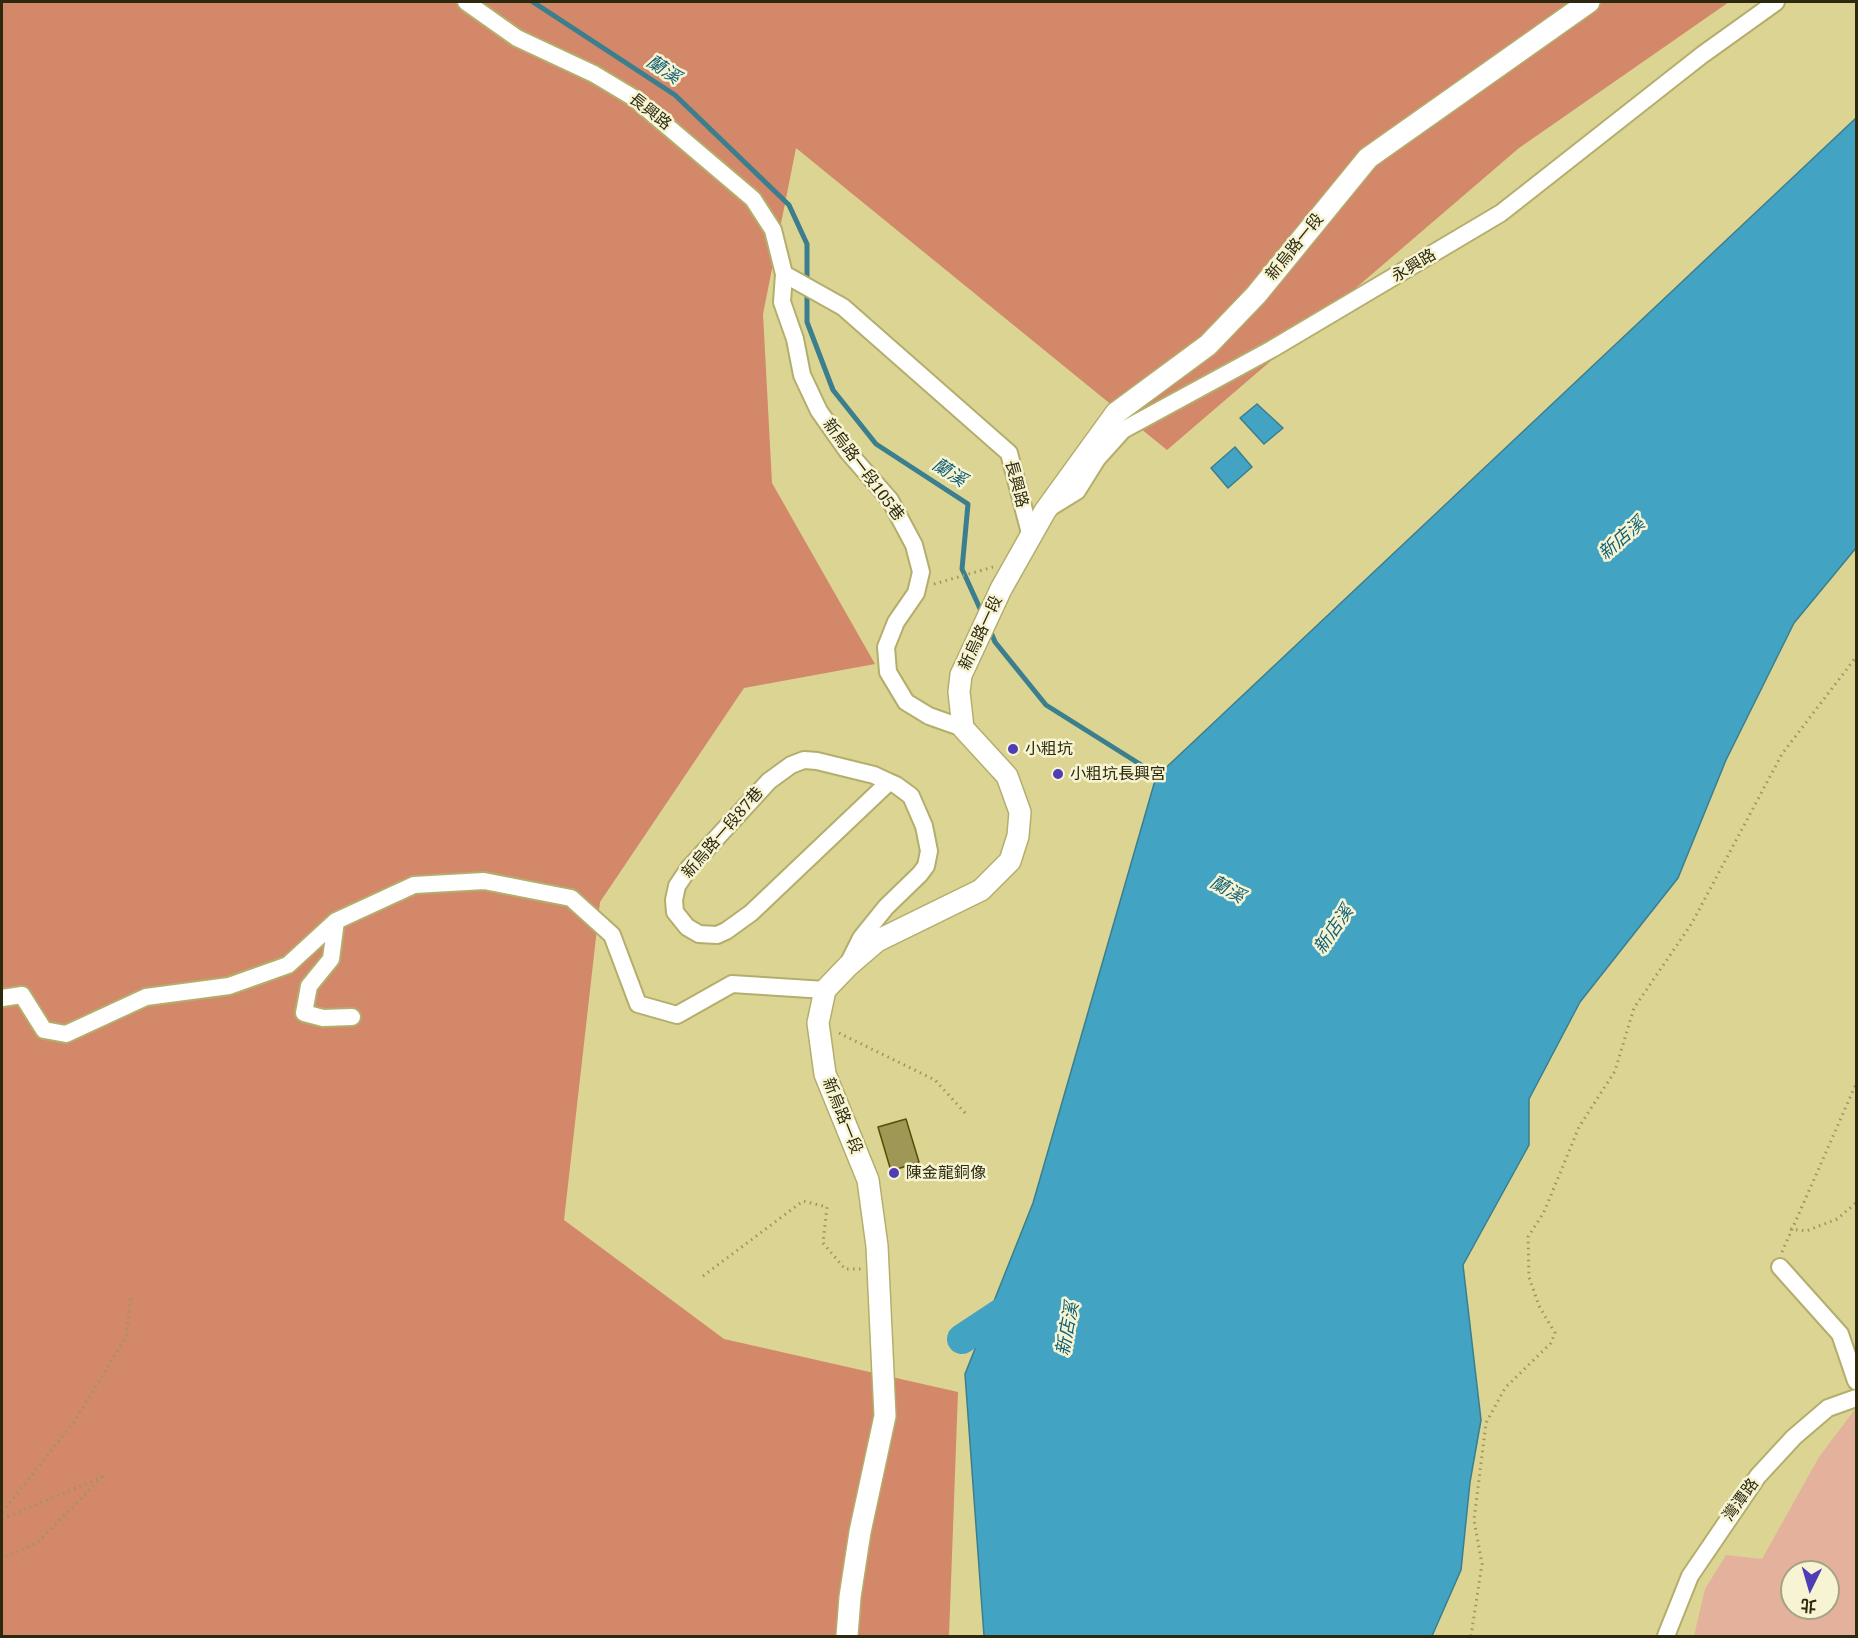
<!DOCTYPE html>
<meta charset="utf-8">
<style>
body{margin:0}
#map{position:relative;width:1858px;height:1638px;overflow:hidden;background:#dbd492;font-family:"Noto Serif","Noto Sans TC",serif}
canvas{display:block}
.frame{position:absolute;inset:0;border:3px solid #2c290e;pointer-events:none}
.north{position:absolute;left:1780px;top:1560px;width:60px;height:60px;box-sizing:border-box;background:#f7f4d3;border:2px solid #a6a384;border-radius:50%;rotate:185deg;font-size:16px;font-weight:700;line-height:24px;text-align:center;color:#2c290e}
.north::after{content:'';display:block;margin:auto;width:21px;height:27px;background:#4f3db5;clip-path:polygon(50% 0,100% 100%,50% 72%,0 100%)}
</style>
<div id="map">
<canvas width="1858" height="1638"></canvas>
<div class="frame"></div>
<div class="north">北</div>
</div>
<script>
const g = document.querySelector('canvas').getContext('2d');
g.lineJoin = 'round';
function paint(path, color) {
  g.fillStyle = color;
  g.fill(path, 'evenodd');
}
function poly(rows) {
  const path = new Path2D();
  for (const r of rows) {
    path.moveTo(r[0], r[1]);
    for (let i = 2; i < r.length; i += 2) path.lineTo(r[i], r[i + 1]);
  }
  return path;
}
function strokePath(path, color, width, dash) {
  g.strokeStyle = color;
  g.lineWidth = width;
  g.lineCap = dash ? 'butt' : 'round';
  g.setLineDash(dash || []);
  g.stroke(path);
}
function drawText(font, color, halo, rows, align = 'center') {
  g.font = font + ' "Noto Serif","Noto Sans TC",serif';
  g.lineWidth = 5;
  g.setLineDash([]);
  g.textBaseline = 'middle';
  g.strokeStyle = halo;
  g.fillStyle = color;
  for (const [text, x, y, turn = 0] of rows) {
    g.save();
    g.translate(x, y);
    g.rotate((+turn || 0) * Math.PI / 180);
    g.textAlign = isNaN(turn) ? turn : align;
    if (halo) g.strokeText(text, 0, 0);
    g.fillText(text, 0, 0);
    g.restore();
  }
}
paint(poly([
 [1856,1408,1856,1636,1694,1636,1705,1589,1726,1555,1762,1559,1819,1457],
 [1792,1572,1828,1572,1828,1608,1792,1608]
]), '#e4b19c');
paint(poly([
 [2,2,1729,2,1519,148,1167,450,796,148,763,314,772,483,875,664,744,688,600,902,564,1220,724,1339,958,1392,949,1636,2,1636]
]), '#d28869');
const water = poly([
 [1856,118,1856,548,1794,623,1726,760,1678,878,1580,1002,1529,1099,1529,1145,1463,1265,1481,1420,1470,1482,1461,1570,1432,1636,984,1636,965,1374,1033,1203,1156,777,1856,118],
 [1257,404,1283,428,1264,444,1240,418,1257,404],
 [1235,447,1252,467,1228,488,1211,468,1235,447]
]);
paint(water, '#42a3c3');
strokePath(water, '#3b7e8d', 1.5);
strokePath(poly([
 [533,2,675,95,789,205,807,244,807,322,833,390,876,444,968,504,962,569,982,613],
 [990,630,995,642,1046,705,1162,778]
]), '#3b7e8d', 5);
strokePath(poly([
 [962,1339,1018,1302]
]), '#42a3c3', 30);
const building = poly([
 [906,1119,919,1162,891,1171,878,1127,906,1119]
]);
paint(building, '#9e9756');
strokePath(building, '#554e03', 1.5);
const minor = poly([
 [466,2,517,38,594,74,634,98,753,199,773,230,784,274,782,302,795,339,802,375,819,411,848,452,890,500,914,545,921,572,916,593,896,622,886,647,888,672,906,702,929,716,963,728],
 [784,274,843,307,1009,453,1031,537],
 [1051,507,1077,491,1097,459,1123,430,1272,349,1501,213,1702,55,1776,2],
 [336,921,331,959,309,986,304,1013,323,1018,352,1017],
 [849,962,861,938,886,907,920,874,926,866,929,851,924,826,911,796,896,785,889,782,874,775,817,761,804,760,791,765,769,781,689,868,677,886,674,900,675,912,687,927,699,934,717,935,726,931,751,913,889,782],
 [2,998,22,995,44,1030,66,1034,146,997,229,986,288,965,336,921,414,885,484,881,571,898,612,935,638,1004,677,1015,732,984,825,990],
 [1780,1267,1840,1334,1856,1381],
 [1666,1636,1690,1576,1758,1476,1794,1437,1828,1408,1856,1398]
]);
const major = poly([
 [847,1636,850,1597,860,1532,885,1416,877,1246,868,1180,825,1074,818,1023,825,990,848,966,877,941,981,890,1010,861,1018,836,1020,812,1007,776,963,728,959,692,961,675,1001,589,1045,511,1116,413,1208,345,1256,295,1368,158,1589,2]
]);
strokePath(minor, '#b4ae6c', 20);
strokePath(major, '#b4ae6c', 24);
strokePath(poly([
 [934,584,993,567],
 [839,1033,935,1080,967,1115],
 [1790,1229,1806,1231,1837,1219,1856,1203],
 [1782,1252,1856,1084],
 [703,1276,803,1201,827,1207,823,1243,845,1269,861,1269],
 [2,1512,74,1422,126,1337,131,1297],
 [2,1519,102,1477,37,1543,2,1558],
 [1471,1636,1482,1564,1474,1520,1486,1423,1505,1388,1551,1343,1555,1333,1539,1306,1529,1277,1528,1237,1544,1212,1579,1127,1615,1071,1634,1008,1692,923,1782,754,1856,657]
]), '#9b9662', 3, [1.5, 4.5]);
strokePath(minor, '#fff', 16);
strokePath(major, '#fff', 21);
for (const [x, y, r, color] of [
 [1013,749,6,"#4f3db5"],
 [1058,774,6,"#4f3db5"],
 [894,1173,6,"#4f3db5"]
]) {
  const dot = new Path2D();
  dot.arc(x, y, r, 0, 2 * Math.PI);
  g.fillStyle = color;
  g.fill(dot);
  strokePath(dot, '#f7f4d3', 2);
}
drawText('16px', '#2c290e', '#f7f4d3', [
 ["長興路",650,112,38],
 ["新烏路一段",1295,247,-51],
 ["永興路",1414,266,-31],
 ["新烏路一段105巷",863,470,53],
 ["長興路",1016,484,75],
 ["新烏路一段",981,633,-65],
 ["新烏路一段87巷",723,833,-49],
 ["新烏路一段",842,1116,68],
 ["灣潭路",1741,1500,-54]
]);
drawText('16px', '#2c290e', '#f7f4d3', [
 ["小粗坑",1025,749],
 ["小粗坑長興宮",1070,774],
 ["陳金龍銅像",906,1173]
], 'left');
drawText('italic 18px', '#115f75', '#f7f4d3', [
 ["蘭溪",663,70,34],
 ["蘭溪",949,473,33],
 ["新店溪",1622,539,-41],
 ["蘭溪",1227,890,29],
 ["新店溪",1334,930,-55],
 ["新店溪",1068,1329,-79]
]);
</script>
